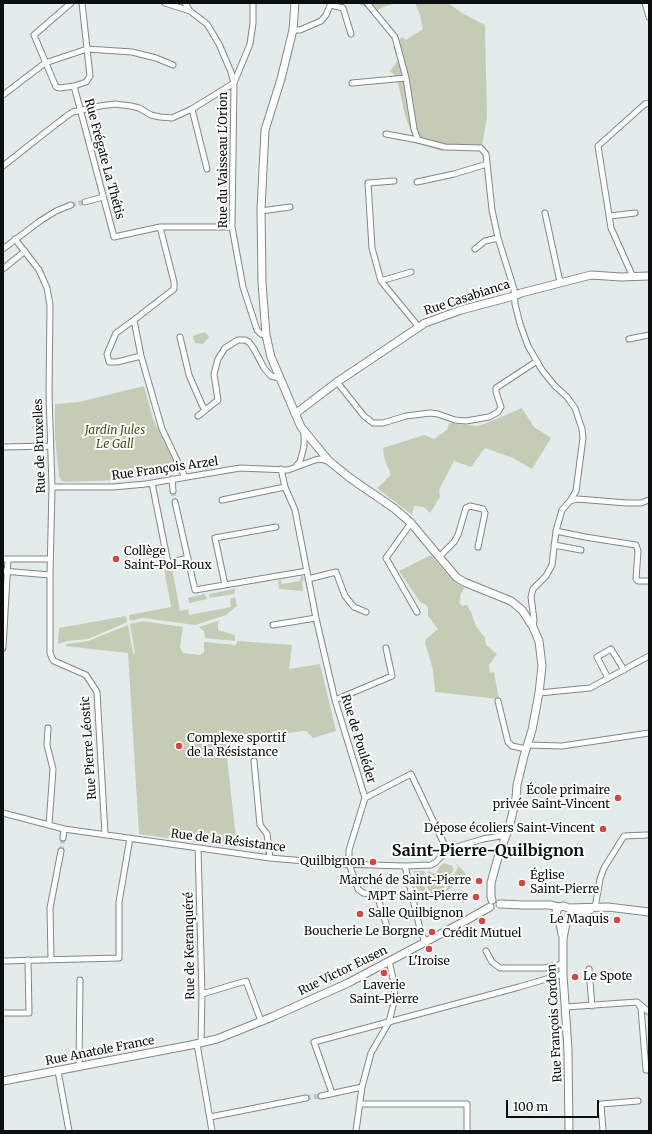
<!DOCTYPE html>
<meta charset="utf-8">
<style>
body{margin:0}
#map{position:relative;width:652px;height:1134px;overflow:hidden;background:#e3eceb;font-family:Merriweather,serif}
canvas{display:block}
.frame{position:absolute;inset:0;border:4px solid #0c0f0f;pointer-events:none}
.scale{position:absolute;left:506px;top:1100px;width:93px;height:18px;box-sizing:border-box;border:2px solid #0c0f0f;border-top:0;padding-left:5px;font-size:12px;line-height:14px;white-space:nowrap;color:#0c0f0f;-webkit-text-stroke:3px #fff;paint-order:stroke}
</style>
<div id="map">
<canvas width="652" height="1134"></canvas>
<div class="frame"></div>
<div class="scale">100 m</div>
</div>
<script>
const g = document.querySelector('canvas').getContext('2d');
g.lineJoin = 'round';
function paint(path, color) {
  g.fillStyle = color;
  g.fill(path, 'evenodd');
}
function poly(rows) {
  const path = new Path2D();
  for (const r of rows) {
    path.moveTo(r[0], r[1]);
    for (let i = 2; i < r.length; i += 2) path.lineTo(r[i], r[i + 1]);
  }
  return path;
}
function strokePath(path, color, width, dash) {
  g.strokeStyle = color;
  g.lineWidth = width;
  g.lineCap = dash ? 'butt' : 'round';
  g.setLineDash(dash || []);
  g.stroke(path);
}
function drawText(font, color, halo, rows, align = 'center') {
  g.font = font + ' Merriweather,serif';
  g.lineWidth = 4;
  g.setLineDash([]);
  g.textBaseline = 'middle';
  g.strokeStyle = halo;
  g.fillStyle = color;
  for (const [text, x, y, turn = 0] of rows) {
    g.save();
    g.translate(x, y);
    g.rotate((+turn || 0) * Math.PI / 180);
    g.textAlign = isNaN(turn) ? turn : align;
    if (halo) g.strokeText(text, 0, 0);
    g.fillText(text, 0, 0);
    g.restore();
  }
}
paint(poly([
 [357,3,398,3,386,6,374,12],
 [415,3,448,3,462,13,485,25,487,118,482,145,447,149,442,151,415,143,405,115,398,83,393,74,390,71,398,60,393,47,402,37,406,40,423,29,420,15],
 [205,332,209,337,203,344,195,343,193,336],
 [144,386,153,419,177,468,174,472,118,480,65,482,62,481,59,476,55,438,55,404,79,402],
 [522,408,534,427,551,438,532,469,513,458,485,448,471,467,454,461,439,490,440,497,430,513,424,507,414,506,412,515,377,488,391,475,384,457,383,448,424,435,434,439,447,430,449,423,477,426,487,423],
 [431,555,447,574,455,582,464,588,460,596,460,603,462,606,467,605,471,612,476,626,485,638,486,645,497,654,489,665,490,673,494,672,499,699,435,692,433,670,425,642,426,639,438,629,428,616,428,608,426,605,420,602,399,571],
 [163,563,172,568,180,611,188,609,189,615,231,607,230,599,235,597,237,606,226,615,195,625,143,618,130,621,129,615,171,607],
 [301,576,303,576,304,579,302,582,303,591,279,589,278,581,281,580,282,584,300,581],
 [235,589,234,594,210,598,209,594],
 [205,594,207,599,189,603,188,598],
 [126,616,127,622,121,625,88,639,67,641,58,644,59,628],
 [221,620,218,622,218,630,235,635,235,641,205,638,204,631,199,627],
 [143,621,183,627,180,647,183,653,200,655,204,652,204,642,236,645,237,641,292,645,289,669,320,664,336,731,313,738,306,731,302,731,277,735,277,741,224,730,237,848,139,834,128,653,65,646,67,644,88,641,128,625,133,653,135,654,130,624],
 [452,859,466,874,466,876,446,892,446,890,458,867],
 [444,863,453,866,452,867,454,868,441,894,435,896,430,892,427,887,428,871,436,874,439,867],
 [414,871,424,871,424,885,427,895,424,899,416,887]
]), '#c5ccb6');
strokePath(poly([
 [71,205,85,202],
 [173,491,175,502],
 [61,851,63,838],
 [306,1098,321,1096]
]), '#c3cbca', 5, [5, 2.5]);
const street = poly([
 [71,3,34,35,56,87,60,88,74,86,86,82,90,76,82,3],
 [185,3,190,11],
 [253,3,253,23,250,44,234,83,232,227,243,287,257,330,261,334,266,335],
 [367,3,395,37,406,78,414,129,418,140,445,147,481,148,486,154,492,210,498,238,514,289,515,304,520,324,528,346,542,370,554,385,567,397,575,408,582,429,583,438,576,491,570,501],
 [645,3,649,17],
 [331,5,343,8,351,34],
 [293,30,300,30,321,21,326,15,331,3],
 [352,83,406,78],
 [74,86,114,237,160,227,232,227],
 [3,95,45,63,87,49,132,52,156,58,173,65],
 [192,109,207,169],
 [386,134,418,140],
 [3,166,46,132,68,115,73,112,100,106,115,104,131,106,139,108,151,115,160,117,172,118,192,109,234,83,231,72,219,44,207,24,190,11,165,3],
 [394,181,368,183,372,248,381,281,418,326],
 [417,182,454,174,487,164],
 [85,202,103,197],
 [261,211,290,207],
 [545,213,560,282],
 [610,216,635,213],
 [160,227,174,282,174,289,134,320,141,356,162,429,185,477],
 [15,239,39,270,47,288,50,305,49,394,52,487,50,575,50,653,52,658,54,661,86,675,97,692,105,834],
 [3,249,40,221,56,211,71,205],
 [475,249,485,241,498,238],
 [3,269,25,251],
 [633,277,611,228,598,146,645,104,649,103],
 [381,281,411,272],
 [134,320,116,333,107,354,109,362,117,362,141,356],
 [180,337,189,375,202,405,205,410],
 [629,339,649,335],
 [337,382,364,416,373,423,383,423,406,416,430,413,438,414,455,420,466,421,489,417,498,412,501,407,496,392,496,388,537,361],
 [198,416,218,400,214,374,218,359,225,348,238,340,245,340,249,342,254,349,264,368,271,376,279,378],
 [3,447,50,446],
 [297,465,300,462,304,446,304,431],
 [281,469,285,487,295,510,316,618,335,700,365,798,349,850,349,864,358,889,363,893,377,895,389,933],
 [172,479,173,491],
 [152,483,168,563,188,558],
 [52,487,113,487,146,484,240,468,288,470,315,460,320,459,328,461],
 [222,500,285,487],
 [175,502,195,590,307,571],
 [411,523,386,558,417,612],
 [556,531,585,537,636,545,638,551,636,579,638,581,649,581],
 [554,545,581,550],
 [439,557,454,542,458,535,466,508,470,506,483,509,485,513,478,547],
 [3,559,50,559],
 [3,571,50,575],
 [308,579,336,572,345,596,354,607,366,612],
 [225,585,215,538,276,527],
 [273,625,316,618],
 [533,627,534,620,531,597,533,589,546,576,552,565,556,531,562,510,570,501,577,499,627,503,641,503,649,500],
 [3,648,8,559],
 [608,678,597,657,611,649,624,670],
 [539,693,590,688,649,656],
 [335,700,392,676,386,648],
 [498,701,508,742,512,746,526,749],
 [48,728,47,745,53,769,49,825],
 [527,745,562,746,649,733],
 [254,761,260,825,267,834,270,858],
 [365,798,411,774,447,850],
 [3,813,64,829,270,858,340,864,405,866,431,865,436,862,447,850],
 [63,838,64,829],
 [198,848,202,994,201,1043],
 [447,850,483,839,506,835],
 [405,866,420,929,425,942],
 [595,908,600,879,604,868,624,836,647,835],
 [486,951,492,962,500,968,544,968,563,964],
 [51,959,50,908,61,851],
 [3,961,119,958,119,902,130,838],
 [589,969,592,1006],
 [202,994,246,981,261,1021],
 [639,1005,641,1008,646,1070,649,1070],
 [566,1007,637,1002,649,1012],
 [3,1013,29,1013,28,960],
 [197,1044,212,1131],
 [79,1067,80,980],
 [58,1071,69,1131],
 [332,1093,314,1042,519,987,563,974],
 [321,1096,362,1087],
 [360,1104,467,1104,467,1131],
 [210,1117,306,1098],
 [356,1131,362,1087,371,1053,389,1022,394,1002,395,987,389,961],
 [603,1131,601,1104,638,1101]
]);
const secondary = poly([
 [295,3,293,30,281,79,265,130,261,209,262,282,266,335,271,357,301,427,329,461,350,478,395,509,411,523,456,577,464,582,511,601,522,610,533,627,539,641,542,666,539,693,532,730,524,756,517,785,516,798,510,824,497,861,491,883,491,897,492,900],
 [295,414,337,382,425,323,461,310,514,296,521,293,591,275,621,277,649,276],
 [500,904,523,905,550,905,559,907],
 [556,912,559,907,564,906,568,908,608,907,649,912],
 [556,912,557,916,559,919,562,934],
 [569,915,590,910],
 [567,919,563,938,563,974,568,1050,569,1131],
 [3,1081,191,1045,217,1039,272,1017,348,983,465,921,490,907]
]);
strokePath(street, '#818887', 7);
strokePath(secondary, '#818887', 9);
strokePath(street, '#fff', 5);
strokePath(secondary, '#fff', 7);
for (const [x, y, r, color] of [
 [116,559,4,"#d54643"],
 [179,746,4,"#d54643"],
 [618,798,4,"#d54643"],
 [603,829,4,"#d54643"],
 [373,862,4,"#d54643"],
 [479,881,4,"#d54643"],
 [522,883,4,"#d54643"],
 [476,897,4,"#d54643"],
 [360,914,4,"#d54643"],
 [617,920,4,"#d54643"],
 [482,921,4,"#d54643"],
 [432,932,4,"#d54643"],
 [429,949,4,"#d54643"],
 [384,973,4,"#d54643"],
 [575,977,4,"#d54643"]
]) {
  const dot = new Path2D();
  dot.arc(x, y, r, 0, 2 * Math.PI);
  g.fillStyle = color;
  g.fill(dot);
  strokePath(dot, '#fff', 1.5);
}
drawText('12px', '#0c0f0f', '#fff', [
 ["Rue Frégate La Thétis",104,159,75],
 ["Rue du Vaisseau L'Orion",224,160,-90],
 ["Rue Casabianca",467,298,-18],
 ["Rue de Bruxelles",40,446,-92],
 ["Rue François Arzel",165,469,-8],
 ["Rue de Pouléder",358,739,73],
 ["Rue Pierre Léostic",89,748,-94],
 ["Rue de la Résistance",228,841,7],
 ["Rue de Keranquéré",190,946,-91],
 ["Rue Victor Eusen",343,971,-26],
 ["Rue François Cordon",555,1023,-93],
 ["Rue Anatole France",100,1051,-11]
]);
drawText('italic 12px', '#46541e', '#fff', [
 ["Jardin Jules",115,431],
 ["Le Gall",115,445]
]);
drawText('12px', '#0c0f0f', '#fff', [
 ["Collège",124,552,"left"],
 ["Saint-Pol-Roux",124,566,"left"],
 ["Complexe sportif",187,739,"left"],
 ["de la Résistance",187,753,"left"],
 ["École primaire",610,791],
 ["privée Saint-Vincent",610,805],
 ["Dépose écoliers Saint-Vincent",595,829],
 ["Quilbignon",365,862],
 ["Église",530,876,"left"],
 ["Saint-Pierre",530,890,"left"],
 ["Marché de Saint-Pierre",471,881],
 ["MPT Saint-Pierre",468,897],
 ["Salle Quilbignon",368,914,"left"],
 ["Le Maquis",609,920],
 ["Boucherie Le Borgne",424,932],
 ["Crédit Mutuel",482,934,"center"],
 ["L'Iroise",429,962,"center"],
 ["Le Spote",583,977,"left"],
 ["Laverie",384,986,"center"],
 ["Saint-Pierre",384,1000,"center"]
], 'right');
drawText('bold 16px', '#0c0f0f', '#fff', [
 ["Saint-Pierre-Quilbignon",488,851]
]);
</script>
